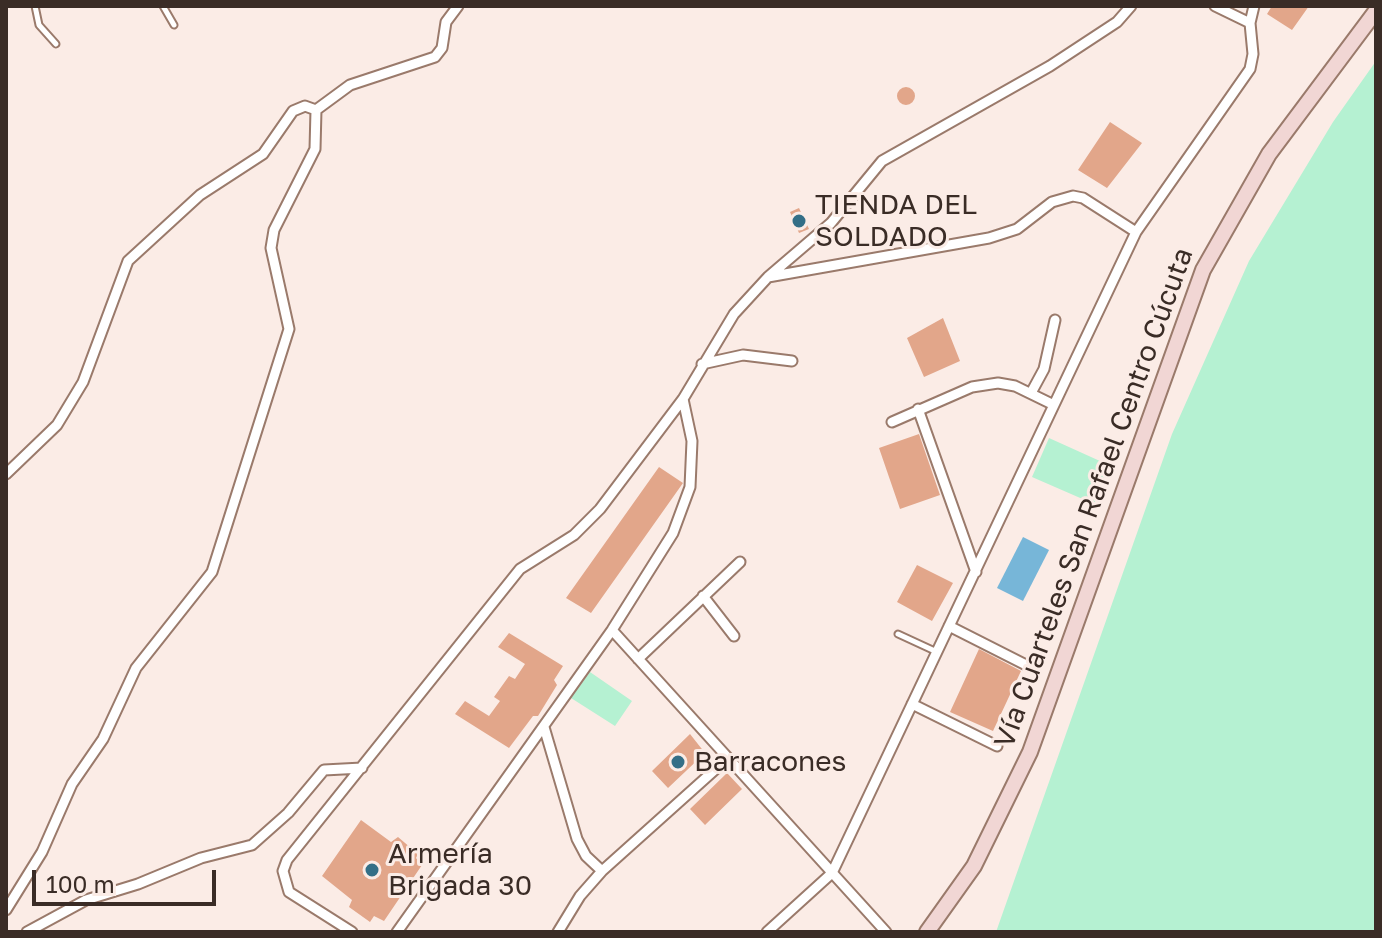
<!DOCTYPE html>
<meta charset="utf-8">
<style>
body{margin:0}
#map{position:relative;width:1382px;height:938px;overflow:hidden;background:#fbece6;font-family:"Golos Text",sans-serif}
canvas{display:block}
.frame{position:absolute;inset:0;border:8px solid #3a2c26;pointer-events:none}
.scale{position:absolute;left:32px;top:870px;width:184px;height:36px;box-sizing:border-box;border:4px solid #3a2c26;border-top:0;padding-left:10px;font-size:24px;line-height:28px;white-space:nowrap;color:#3a2c26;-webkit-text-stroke:6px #fbece6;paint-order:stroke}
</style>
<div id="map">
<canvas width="1382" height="938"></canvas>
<div class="frame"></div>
<div class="scale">100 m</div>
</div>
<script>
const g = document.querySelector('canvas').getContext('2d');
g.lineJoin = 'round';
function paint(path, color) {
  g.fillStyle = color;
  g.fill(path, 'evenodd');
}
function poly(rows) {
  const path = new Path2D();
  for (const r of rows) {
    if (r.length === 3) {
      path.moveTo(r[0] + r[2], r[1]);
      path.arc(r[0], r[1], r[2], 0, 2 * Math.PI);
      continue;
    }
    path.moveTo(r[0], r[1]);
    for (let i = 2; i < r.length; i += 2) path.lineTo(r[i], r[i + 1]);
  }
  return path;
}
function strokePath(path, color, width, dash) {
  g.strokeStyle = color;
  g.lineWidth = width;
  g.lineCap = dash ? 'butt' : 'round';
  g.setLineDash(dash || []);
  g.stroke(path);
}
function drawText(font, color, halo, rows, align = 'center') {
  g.font = font + ' "Golos Text",sans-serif';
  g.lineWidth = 6;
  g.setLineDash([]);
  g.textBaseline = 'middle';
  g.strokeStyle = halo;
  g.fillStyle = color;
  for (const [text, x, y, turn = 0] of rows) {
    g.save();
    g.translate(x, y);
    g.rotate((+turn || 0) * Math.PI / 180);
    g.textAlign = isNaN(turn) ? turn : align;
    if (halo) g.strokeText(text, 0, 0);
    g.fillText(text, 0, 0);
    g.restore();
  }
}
paint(poly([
 [1376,61,1376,932,996,932,1172,434,1249,261,1333,122],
 [1049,438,1111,466,1094,504,1032,477],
 [590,672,632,701,615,726,571,698]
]), '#b5f1d2');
paint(poly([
 [1023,537,1049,550,1023,601,997,588]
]), '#77b6d8');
paint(poly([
 [1272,6,1309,6,1292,30,1267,14],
 [906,96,9],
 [1110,122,1142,143,1107,188,1078,170],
 [799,208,809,229,799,233,790,212],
 [943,318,960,361,924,377,907,338],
 [919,434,940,495,900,509,879,448],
 [659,467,683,483,591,613,566,598],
 [917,565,953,583,932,621,897,602],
 [509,633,563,666,554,680,557,685,538,716,533,716,509,748,455,714,465,701,489,716,500,701,494,697,509,676,515,679,525,664,498,647],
 [979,649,1021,671,993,731,950,712],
 [690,734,705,753,668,788,652,771],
 [727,773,742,789,705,825,690,809],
 [361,820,391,842,398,837,418,854,416,858,422,865,384,921,374,916,370,922,349,907,352,900,322,876]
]), '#e2a68a');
const lane = poly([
 [35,6,39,25,56,44],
 [163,6,174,25],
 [898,634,937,652]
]);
const street = poly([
 [1215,6,1250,23],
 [316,110,350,85,435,57,442,48,446,22,458,6],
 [768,277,989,238,1017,229,1052,202,1073,196,1083,198,1136,232],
 [702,364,743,355,792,361],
 [1031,393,1044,369,1055,320],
 [918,409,976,572],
 [892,422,972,387,998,383,1015,386,1054,405],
 [6,474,57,425,83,382,128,261,200,195,263,154,293,111,305,106,316,110],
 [703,596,734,636],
 [949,626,1028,666],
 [612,630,886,932],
 [638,659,740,562],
 [912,704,997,746],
 [544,727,577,839,586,856,602,871],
 [6,910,42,852,72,784,103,739,136,668,212,572,289,329,271,248,274,230,315,149,316,110],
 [27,932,86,900,138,884,201,858,252,845,288,813,324,770,362,768],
 [352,932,289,892,283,871,287,860,520,569,574,535,600,509,683,399,734,314,768,277,831,223,882,161,1050,66,1117,22,1131,6],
 [397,932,612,630,673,533,690,487,692,441,683,399],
 [558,932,580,896,602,871,728,758],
 [767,932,832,873,1136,232,1250,69,1253,54,1250,23,1254,6]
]);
const secondary = poly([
 [927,932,974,866,1030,752,1203,270,1269,154,1376,11]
]);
strokePath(lane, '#9a7a6b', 9);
strokePath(street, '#9a7a6b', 13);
strokePath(secondary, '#9a7a6b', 18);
strokePath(lane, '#fff', 5);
strokePath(street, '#fff', 9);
strokePath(secondary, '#f1d6d4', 14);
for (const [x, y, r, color] of [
 [799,221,8,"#346f87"],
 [678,762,8,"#346f87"],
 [372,870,8,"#346f87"]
]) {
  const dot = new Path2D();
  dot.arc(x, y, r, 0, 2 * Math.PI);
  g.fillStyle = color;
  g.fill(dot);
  strokePath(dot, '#fbece6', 3);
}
drawText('28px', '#3a2c26', '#fbece6', [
 ["TIENDA DEL",815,205],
 ["SOLDADO",815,237],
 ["Barracones",694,762],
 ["Armería",388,854],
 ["Brigada 30",388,886]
], 'left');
drawText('28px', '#3a2c26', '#fbece6', [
 ["Vía Cuarteles San Rafael Centro Cúcuta",1094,498,-70]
]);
</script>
